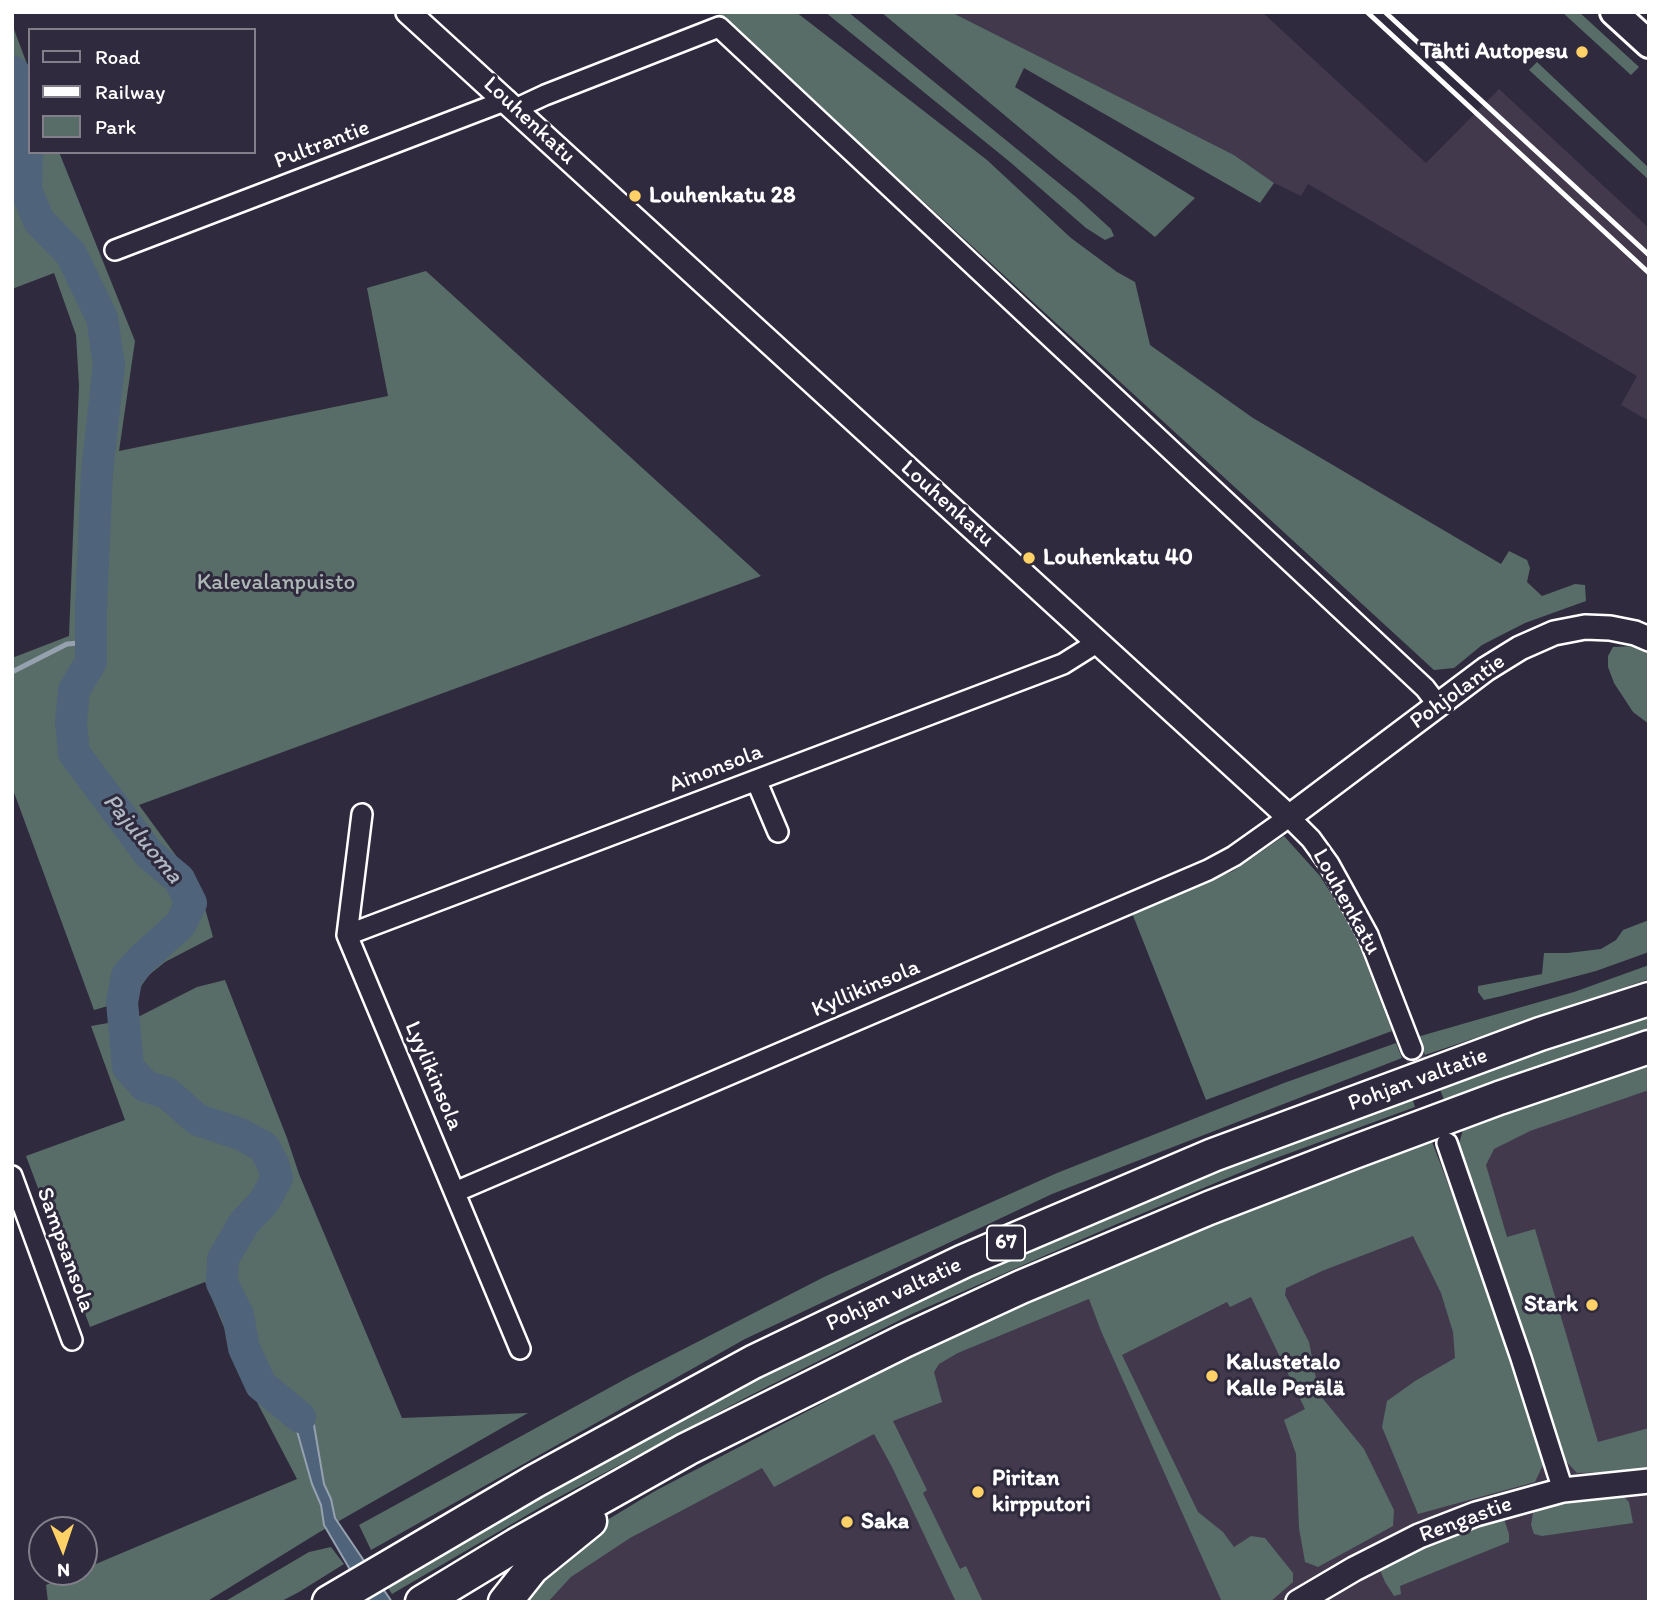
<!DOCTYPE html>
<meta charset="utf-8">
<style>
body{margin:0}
#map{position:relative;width:1661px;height:1614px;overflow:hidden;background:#2f2a3d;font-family:Itim,sans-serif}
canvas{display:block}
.frame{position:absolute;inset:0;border:14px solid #fff;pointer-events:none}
.legend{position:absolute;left:28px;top:28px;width:228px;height:126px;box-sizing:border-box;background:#2f2a3d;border:2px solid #827f8b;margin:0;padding:9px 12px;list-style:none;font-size:21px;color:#fff}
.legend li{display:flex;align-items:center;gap:14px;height:35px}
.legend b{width:35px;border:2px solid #827f8b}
.north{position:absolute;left:28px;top:1516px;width:70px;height:70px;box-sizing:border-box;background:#2f2a3d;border:2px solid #827f8b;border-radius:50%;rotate:178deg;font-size:19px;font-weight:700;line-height:28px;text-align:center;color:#fff}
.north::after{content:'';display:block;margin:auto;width:24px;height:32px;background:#ffd166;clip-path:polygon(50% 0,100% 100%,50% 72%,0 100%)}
</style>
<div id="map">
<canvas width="1661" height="1614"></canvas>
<div class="frame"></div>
<ul class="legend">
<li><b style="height:9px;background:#2f2a3d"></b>Road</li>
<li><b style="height:9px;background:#fff"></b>Railway</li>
<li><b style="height:19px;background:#586d68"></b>Park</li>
</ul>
<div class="north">N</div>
</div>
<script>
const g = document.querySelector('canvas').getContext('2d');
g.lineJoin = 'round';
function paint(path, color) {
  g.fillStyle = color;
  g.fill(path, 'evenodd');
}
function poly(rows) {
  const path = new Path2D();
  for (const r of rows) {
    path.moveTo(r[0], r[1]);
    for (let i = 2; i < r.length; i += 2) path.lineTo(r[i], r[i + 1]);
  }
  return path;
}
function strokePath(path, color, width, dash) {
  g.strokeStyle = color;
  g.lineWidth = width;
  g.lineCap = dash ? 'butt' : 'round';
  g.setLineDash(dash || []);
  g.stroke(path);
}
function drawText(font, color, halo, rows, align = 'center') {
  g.font = font + ' Itim,sans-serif';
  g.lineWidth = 6;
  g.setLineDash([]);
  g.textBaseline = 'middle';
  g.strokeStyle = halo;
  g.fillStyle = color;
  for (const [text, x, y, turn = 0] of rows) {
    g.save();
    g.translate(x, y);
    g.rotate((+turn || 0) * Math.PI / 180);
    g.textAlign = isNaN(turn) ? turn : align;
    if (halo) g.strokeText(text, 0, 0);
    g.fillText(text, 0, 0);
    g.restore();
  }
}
paint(poly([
 [951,12,1262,12,1426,163,1499,89,1649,228,1649,421,1621,405,1637,376,1308,184,1301,196,1274,183,1234,155],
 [1649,1078,1649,1602,548,1602,571,1577,628,1532,958,1353,1400,1171,1440,1157,1458,1147]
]), '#42394d');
paint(poly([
 [717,12,796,12,987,160,1071,238,1117,272,1135,282,1150,345,1253,418,1501,564,1509,551,1527,560,1530,568,1527,582,1542,596,1575,584,1585,585,1586,601,1525,623,1482,645,1454,668,1434,670],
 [825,12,848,12,1076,197,1111,229,1114,236,1105,240,1086,228,1010,162],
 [881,12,951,12,1234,155,1274,183,1260,203,1024,68,1015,87,1195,198,1155,237,1057,159],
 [1562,12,1579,12,1639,67,1631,75],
 [12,24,30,72,30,152,59,152,135,341,119,451,388,396,367,288,426,271,761,576,139,805,199,887,213,937,165,962,149,975,132,999,94,1010,12,787,12,658,69,636,79,386,76,335,54,273,12,289],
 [1537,62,1649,168,1649,180,1529,70],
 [1637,646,1649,652,1649,724,1633,712,1614,683,1608,667,1608,656,1613,647],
 [1284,836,1320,876,1352,927,1392,1031,1206,1100,1132,913,1233,871],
 [1649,920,1649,952,1596,971,1502,996,1484,1000,1478,992,1478,986,1542,974,1544,953,1568,953,1601,949,1616,940,1623,930],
 [1649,965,1649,979,1425,1055,1417,1037,1574,992],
 [225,980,287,1138,299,1174,402,1418,528,1413,318,1533,206,1602,48,1602,46,1585,76,1572,84,1572,84,1569,297,1479,249,1387,205,1282,90,1327,26,1156,125,1120,91,1026,136,1018,197,987],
 [1649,1009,1649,1028,1444,1100,1438,1084],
 [1396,1043,1402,1058,1052,1194,745,1339,371,1550,359,1525,629,1377,826,1276,1057,1173,1284,1083],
 [1649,1060,1649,1090,1530,1131,1494,1149,1486,1165,1507,1237,1535,1229,1598,1442,1649,1428,1649,1471,1577,1473,1563,1458,1458,1147,1464,1126],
 [1410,1091,1415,1107,1268,1161,1117,1224,914,1313,749,1396,546,1504,392,1594,384,1582,712,1397,1025,1245],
 [1431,1139,1481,1272,1543,1465,1535,1482,1418,1514,1382,1427,1387,1401,1415,1381,1455,1358,1453,1332,1441,1293,1413,1236,1322,1271,1286,1288,1285,1295,1309,1342,1319,1394,1364,1449,1394,1510,1393,1526,1318,1567,1305,1562,1299,1528,1296,1454,1284,1420,1305,1409,1251,1297,1230,1307,1227,1302,1122,1355,1198,1512,1223,1532,1234,1547,1251,1536,1265,1538,1293,1573,1293,1582,1270,1602,1222,1602,1101,1331,1089,1299,958,1353,939,1364,934,1372,942,1402,893,1421,927,1490,923,1493,960,1569,966,1566,983,1602,956,1602,892,1467,874,1434,774,1487,762,1468,630,1538,571,1577,548,1602,518,1602,594,1528,655,1491,823,1403,926,1343,1141,1250],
 [1624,1497,1629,1502,1633,1523,1542,1536,1534,1534,1531,1525,1533,1513,1555,1505],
 [1504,1519,1509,1534,1509,1542,1400,1586,1401,1594,1394,1596,1385,1582,1380,1570,1392,1560,1422,1546],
 [331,1547,344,1564,299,1592,280,1602,224,1602,309,1552]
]), '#586d68');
const water = poly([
 [269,1382,301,1405,314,1425,324,1484,331,1499,335,1518,392,1602,369,1602,324,1525,321,1505,312,1484,297,1431,284,1414,267,1401,269,1382]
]);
paint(water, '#4f637a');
strokePath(water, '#95a1af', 2);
strokePath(poly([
 [12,672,67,644,91,642]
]), '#95a1af', 5);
strokePath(poly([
 [12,71,17,76,28,117,26,190,39,221,71,254,102,318,109,365,97,472,91,608,91,662,74,690,71,722,74,753,149,854,179,879,191,903,180,925,143,958,127,976,122,1002,128,1067,145,1086,167,1093,198,1120,240,1134,264,1147,273,1164,277,1178,264,1202,244,1223,223,1259,222,1283,238,1315,244,1348,261,1385,300,1417]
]), '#4f637a', 32);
strokePath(poly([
 [1412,1049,1442,1130]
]), '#443f50', 19, [19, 10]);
const minor = poly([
 [515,109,545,95,719,27,1425,688,1438,705],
 [115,250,507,100],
 [756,780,778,832],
 [362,814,347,935,520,1349],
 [347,935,1063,664,1098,642],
 [1447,1143,1521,1358,1563,1490],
 [12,1176,72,1340],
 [455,1192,1208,870,1234,856,1289,817,1311,839,1329,864,1368,935,1412,1049]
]);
const tertiary = poly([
 [408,12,1289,817,1486,669,1520,648,1554,633,1585,627,1610,628,1635,633,1649,639],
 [1298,1602,1354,1569,1419,1536,1476,1514,1563,1490,1649,1481]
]);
const secondary = poly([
 [1614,12,1649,44]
]);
const trunk = poly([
 [329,1602,535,1481,753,1362,964,1261,1213,1155,1540,1034,1649,999],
 [422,1602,516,1545,687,1449,904,1341,1021,1287,1209,1208,1354,1152,1499,1098,1649,1047],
 [505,1602,532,1568,590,1521]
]);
strokePath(minor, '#fff', 24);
strokePath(tertiary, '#fff', 28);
strokePath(secondary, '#fff', 32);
strokePath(trunk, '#fff', 37);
strokePath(minor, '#2f2a3d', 19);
strokePath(tertiary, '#2f2a3d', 23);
strokePath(secondary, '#2f2a3d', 26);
strokePath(trunk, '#2f2a3d', 32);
strokePath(poly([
 [1367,12,1649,273],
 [1385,12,1649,255]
]), '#fff', 5);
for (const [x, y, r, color] of [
 [1582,52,7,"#ffd166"],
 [635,196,7,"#ffd166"],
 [1029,558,7,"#ffd166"],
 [1592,1305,7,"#ffd166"],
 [1212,1376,7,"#ffd166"],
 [978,1492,7,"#ffd166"],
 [847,1522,7,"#ffd166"]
]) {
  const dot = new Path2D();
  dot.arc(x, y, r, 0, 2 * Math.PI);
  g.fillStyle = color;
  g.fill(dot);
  strokePath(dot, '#2f2a3d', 2.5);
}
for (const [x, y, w] of [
 [1006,1243,38]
]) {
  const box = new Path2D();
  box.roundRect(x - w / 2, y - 17.5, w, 35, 5);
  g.fillStyle = '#2f2a3d';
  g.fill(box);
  strokePath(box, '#fff', 2);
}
drawText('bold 21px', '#fff', null, [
 ["67",1006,1243]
]);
drawText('bold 23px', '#fff', '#2f2a3d', [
 ["Tähti Autopesu",1568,52,"right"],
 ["Louhenkatu 28",649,196],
 ["Louhenkatu 40",1043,558],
 ["Stark",1578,1305,"right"],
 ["Kalustetalo",1226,1363],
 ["Kalle Perälä",1226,1389],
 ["Piritan",992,1479],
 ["kirpputori",992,1505],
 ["Saka",861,1522]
], 'left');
drawText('23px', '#fff', '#2f2a3d', [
 ["Louhenkatu",529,121,43],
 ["Pultrantie",322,145,-21],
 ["Louhenkatu",947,504,42],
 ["Pohjolantie",1458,692,-36],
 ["Ainonsola",716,769,-21],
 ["Louhenkatu",1346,902,61],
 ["Kyllikinsola",866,989,-23],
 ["Lyylikinsola",433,1076,67],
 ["Pohjan valtatie",1418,1080,-20],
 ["Sampsansola",65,1250,70],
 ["Pohjan valtatie",894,1295,-25],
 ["Rengastie",1466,1520,-20]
]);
drawText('23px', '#acb6b4', '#2f2a3d', [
 ["Kalevalanpuisto",276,583]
]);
drawText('italic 24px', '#b0b9c3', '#2f2a3d', [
 ["Pajuluoma",142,839,50]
]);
</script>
